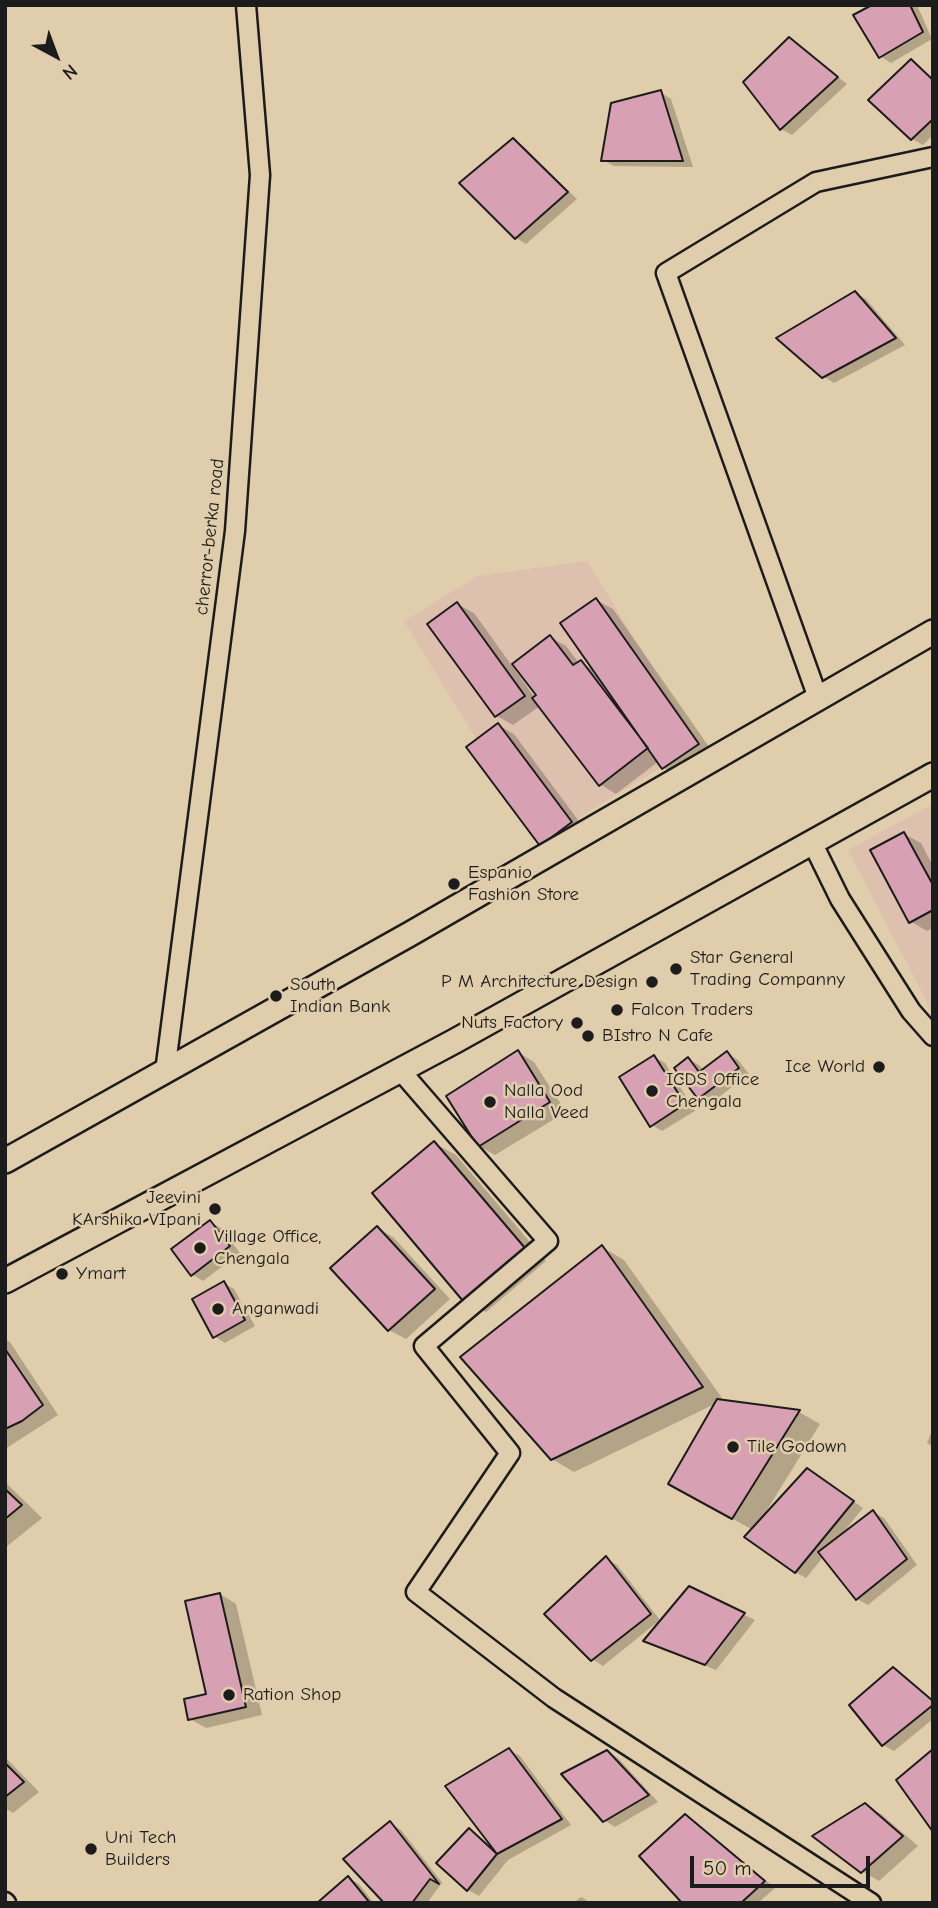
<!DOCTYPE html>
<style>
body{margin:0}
#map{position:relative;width:938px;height:1908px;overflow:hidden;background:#e0cdab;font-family:"Comic Neue",sans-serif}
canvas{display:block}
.frame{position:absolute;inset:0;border:7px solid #1c1c1c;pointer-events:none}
.north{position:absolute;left:21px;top:21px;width:70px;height:70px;-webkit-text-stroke:5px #e0cdab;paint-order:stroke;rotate:139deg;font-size:19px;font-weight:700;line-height:28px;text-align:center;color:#1c1c1c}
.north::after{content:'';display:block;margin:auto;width:24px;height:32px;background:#1c1c1c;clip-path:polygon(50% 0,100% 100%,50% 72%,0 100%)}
.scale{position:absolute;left:690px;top:1856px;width:180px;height:32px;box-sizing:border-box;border:4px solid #1c1c1c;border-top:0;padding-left:9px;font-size:21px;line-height:24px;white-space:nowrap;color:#1c1c1c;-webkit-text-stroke:5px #e0cdab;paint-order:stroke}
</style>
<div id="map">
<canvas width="938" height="1908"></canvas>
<div class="frame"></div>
<div class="north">N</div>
<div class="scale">50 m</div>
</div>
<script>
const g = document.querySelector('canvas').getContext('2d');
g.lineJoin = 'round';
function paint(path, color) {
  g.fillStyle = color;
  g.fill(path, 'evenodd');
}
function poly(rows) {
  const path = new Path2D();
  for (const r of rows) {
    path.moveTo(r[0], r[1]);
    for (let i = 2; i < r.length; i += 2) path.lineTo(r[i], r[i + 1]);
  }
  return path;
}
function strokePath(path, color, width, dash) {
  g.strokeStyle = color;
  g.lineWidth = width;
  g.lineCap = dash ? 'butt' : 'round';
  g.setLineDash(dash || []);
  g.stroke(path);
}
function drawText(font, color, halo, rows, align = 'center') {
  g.font = font + ' "Comic Neue",sans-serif';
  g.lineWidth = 5;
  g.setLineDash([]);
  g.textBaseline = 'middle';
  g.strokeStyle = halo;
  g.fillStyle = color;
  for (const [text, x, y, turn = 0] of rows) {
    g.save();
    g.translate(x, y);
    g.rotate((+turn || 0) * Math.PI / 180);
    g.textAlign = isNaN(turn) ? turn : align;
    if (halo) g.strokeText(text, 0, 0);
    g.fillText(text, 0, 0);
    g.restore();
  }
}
paint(poly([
 [587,561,699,744,539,842,404,621,478,576],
 [933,804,933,1014,848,850]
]), '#ddc0ad');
paint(poly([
 [875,5,917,5,932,39,891,63,880,56],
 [789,39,847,84,792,135,781,129],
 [911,61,933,78,933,135,923,145,912,139,871,100],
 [660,92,671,99,693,167,614,166,603,160],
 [513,141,524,147,577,199,526,244,516,238],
 [855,293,866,299,905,345,834,383,823,376],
 [596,600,613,609,714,754,680,777,664,768,659,761,616,794,600,784,540,706,513,725,497,716,430,624,457,604,474,613,535,698,538,695,550,637,566,646,579,663,595,670],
 [498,725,514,734,587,832,558,854,542,844],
 [904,834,921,843,933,866,933,928,927,931,910,921],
 [518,1052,534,1062,566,1112,495,1155,479,1146],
 [727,1053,738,1060,749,1074,710,1104,699,1098,688,1059,699,1065,704,1071],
 [654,1057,665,1063,695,1111,662,1131,652,1125],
 [434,1143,456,1155,546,1261,486,1312,465,1299],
 [210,1222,221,1228,240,1253,203,1281,192,1274],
 [377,1228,393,1237,450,1299,406,1339,389,1330],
 [602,1247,624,1260,724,1401,799,1412,820,1424,764,1515,766,1516,818,1476,863,1508,842,1534,873,1512,884,1518,917,1565,868,1605,857,1599,824,1556,806,1578,795,1572,753,1530,691,1496,717,1403,574,1472,552,1459],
 [224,1283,234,1289,255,1326,225,1343,214,1336],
 [5,1340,10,1342,58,1415,5,1449],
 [933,1428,933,1447,927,1443],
 [5,1482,42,1518,5,1548],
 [606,1559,617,1565,660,1620,603,1666,592,1659],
 [689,1589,755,1620,716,1670,646,1641],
 [220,1594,236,1604,262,1715,206,1728,190,1719,208,1695],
 [893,1670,933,1700,933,1719,894,1751,883,1745],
 [509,1750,520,1756,571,1825,508,1860,479,1896,468,1890,439,1863,469,1831,492,1846],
 [607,1752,618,1758,658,1802,615,1827,604,1820],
 [5,1757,39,1792,13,1813,5,1808],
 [865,1805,881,1814,918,1846,879,1881,862,1871],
 [685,1816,696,1822,775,1888,758,1903,684,1903],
 [390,1823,401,1830,444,1885,442,1883,427,1903,387,1903],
 [348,1878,359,1884,374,1903,320,1903],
 [581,1897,591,1903,573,1903]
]), '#0003');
const building = poly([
 [872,5,910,5,923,32,879,58,853,15,872,5],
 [789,37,838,77,780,130,743,82,789,37],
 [911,59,933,80,933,119,911,140,868,100,911,59],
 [661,90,683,161,601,161,611,103,661,90],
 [513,138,568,192,515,239,459,183,513,138],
 [855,291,896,338,822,378,776,338,855,291],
 [596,598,699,744,662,769,560,623,596,598],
 [457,602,525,696,495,717,427,624,457,602],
 [550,635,573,665,581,660,648,748,599,786,532,698,536,695,512,664,550,635],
 [498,723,572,822,540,846,466,747,498,723],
 [904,832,933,885,933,910,909,923,870,850,904,832],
 [518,1050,550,1102,478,1147,446,1096,518,1050],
 [727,1051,739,1068,698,1099,674,1068,688,1057,699,1072,727,1051],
 [654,1055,685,1104,650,1127,619,1077,654,1055],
 [434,1141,525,1248,463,1301,372,1193,434,1141],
 [210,1220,230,1246,191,1276,171,1249,210,1220],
 [377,1226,435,1289,388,1331,330,1268,377,1226],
 [602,1245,703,1387,551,1460,460,1357,602,1245],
 [224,1281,245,1320,213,1338,192,1299,224,1281],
 [5,1349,43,1405,22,1421,5,1429,5,1349],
 [717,1399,800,1410,732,1519,668,1484,717,1399],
 [807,1468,854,1501,795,1573,744,1537,807,1468],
 [5,1489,22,1505,5,1519,5,1489],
 [873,1510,907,1559,856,1600,818,1552,873,1510],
 [606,1556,651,1614,591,1661,544,1614,606,1556],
 [689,1586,745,1613,705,1665,643,1641,689,1586],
 [220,1593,246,1707,188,1720,184,1699,206,1694,185,1601,220,1593],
 [893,1667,933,1701,933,1705,882,1746,849,1705,893,1667],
 [509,1748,562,1819,497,1854,445,1786,509,1748],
 [933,1749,933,1832,896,1780,933,1749],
 [607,1750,649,1795,603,1822,561,1774,607,1750],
 [5,1763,24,1782,5,1797,5,1763],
 [865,1803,903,1836,861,1873,812,1836,865,1803],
 [685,1814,765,1881,741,1903,682,1903,639,1856,685,1814],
 [390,1821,439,1884,430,1879,412,1903,384,1903,343,1859,390,1821],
 [469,1828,497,1854,467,1891,436,1863,469,1828],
 [348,1876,370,1903,317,1903,348,1876]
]);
paint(building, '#d7a0b3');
strokePath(building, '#1c1c1c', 2);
const minor = poly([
 [818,698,666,273,816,182,933,157],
 [812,842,840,899,911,1011,933,1036],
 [400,1070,548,1241,424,1346,510,1453,416,1592,554,1698,871,1903],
 [165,1072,235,531,260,175,246,5],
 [5,1902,6,1903]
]);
const tertiary = poly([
 [5,1161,410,934,933,632],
 [5,1281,455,1041,933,775]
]);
strokePath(minor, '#1c1c1c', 23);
strokePath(tertiary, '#1c1c1c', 28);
strokePath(minor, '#e0cdab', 18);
strokePath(tertiary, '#e0cdab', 23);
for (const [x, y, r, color] of [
 [454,884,7,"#1c1c1c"],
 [676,969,7,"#1c1c1c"],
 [652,982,7,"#1c1c1c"],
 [276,996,7,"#1c1c1c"],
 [617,1010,7,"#1c1c1c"],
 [577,1023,7,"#1c1c1c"],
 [588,1036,7,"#1c1c1c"],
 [879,1067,7,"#1c1c1c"],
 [652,1091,7,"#1c1c1c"],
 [490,1102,7,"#1c1c1c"],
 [215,1209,7,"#1c1c1c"],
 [200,1248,7,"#1c1c1c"],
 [62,1274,7,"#1c1c1c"],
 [218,1309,7,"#1c1c1c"],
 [733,1447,7,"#1c1c1c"],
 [229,1695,7,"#1c1c1c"],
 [91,1849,7,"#1c1c1c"]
]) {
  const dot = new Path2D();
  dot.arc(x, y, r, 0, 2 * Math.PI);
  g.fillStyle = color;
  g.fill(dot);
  strokePath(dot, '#e0cdab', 2.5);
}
drawText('19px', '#1c1c1c', '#e0cdab', [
 ["cherror-berka road",210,537,-84]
]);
drawText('19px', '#1c1c1c', '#e0cdab', [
 ["Espanio",468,873],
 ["Fashion Store",468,895],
 ["Star General",690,958],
 ["Trading Companny",690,980],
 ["P M Architecture Design",638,982,"right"],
 ["South",290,985],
 ["Indian Bank",290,1007],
 ["Falcon Traders",631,1010],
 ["Nuts Factory",563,1023,"right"],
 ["BIstro N Cafe",602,1036],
 ["Ice World",865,1067,"right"],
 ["ICDS Office",666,1080],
 ["Chengala",666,1102],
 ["Nalla Ood",504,1091],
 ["Nalla Veed",504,1113],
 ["Jeevini",201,1198,"right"],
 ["KArshika VIpani",201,1220,"right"],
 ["Village Office,",214,1237],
 ["Chengala",214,1259],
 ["Ymart",76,1274],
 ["Anganwadi",232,1309],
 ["Tile Godown",747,1447],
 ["Ration Shop",243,1695],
 ["Uni Tech",105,1838],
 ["Builders",105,1860]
], 'left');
</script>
